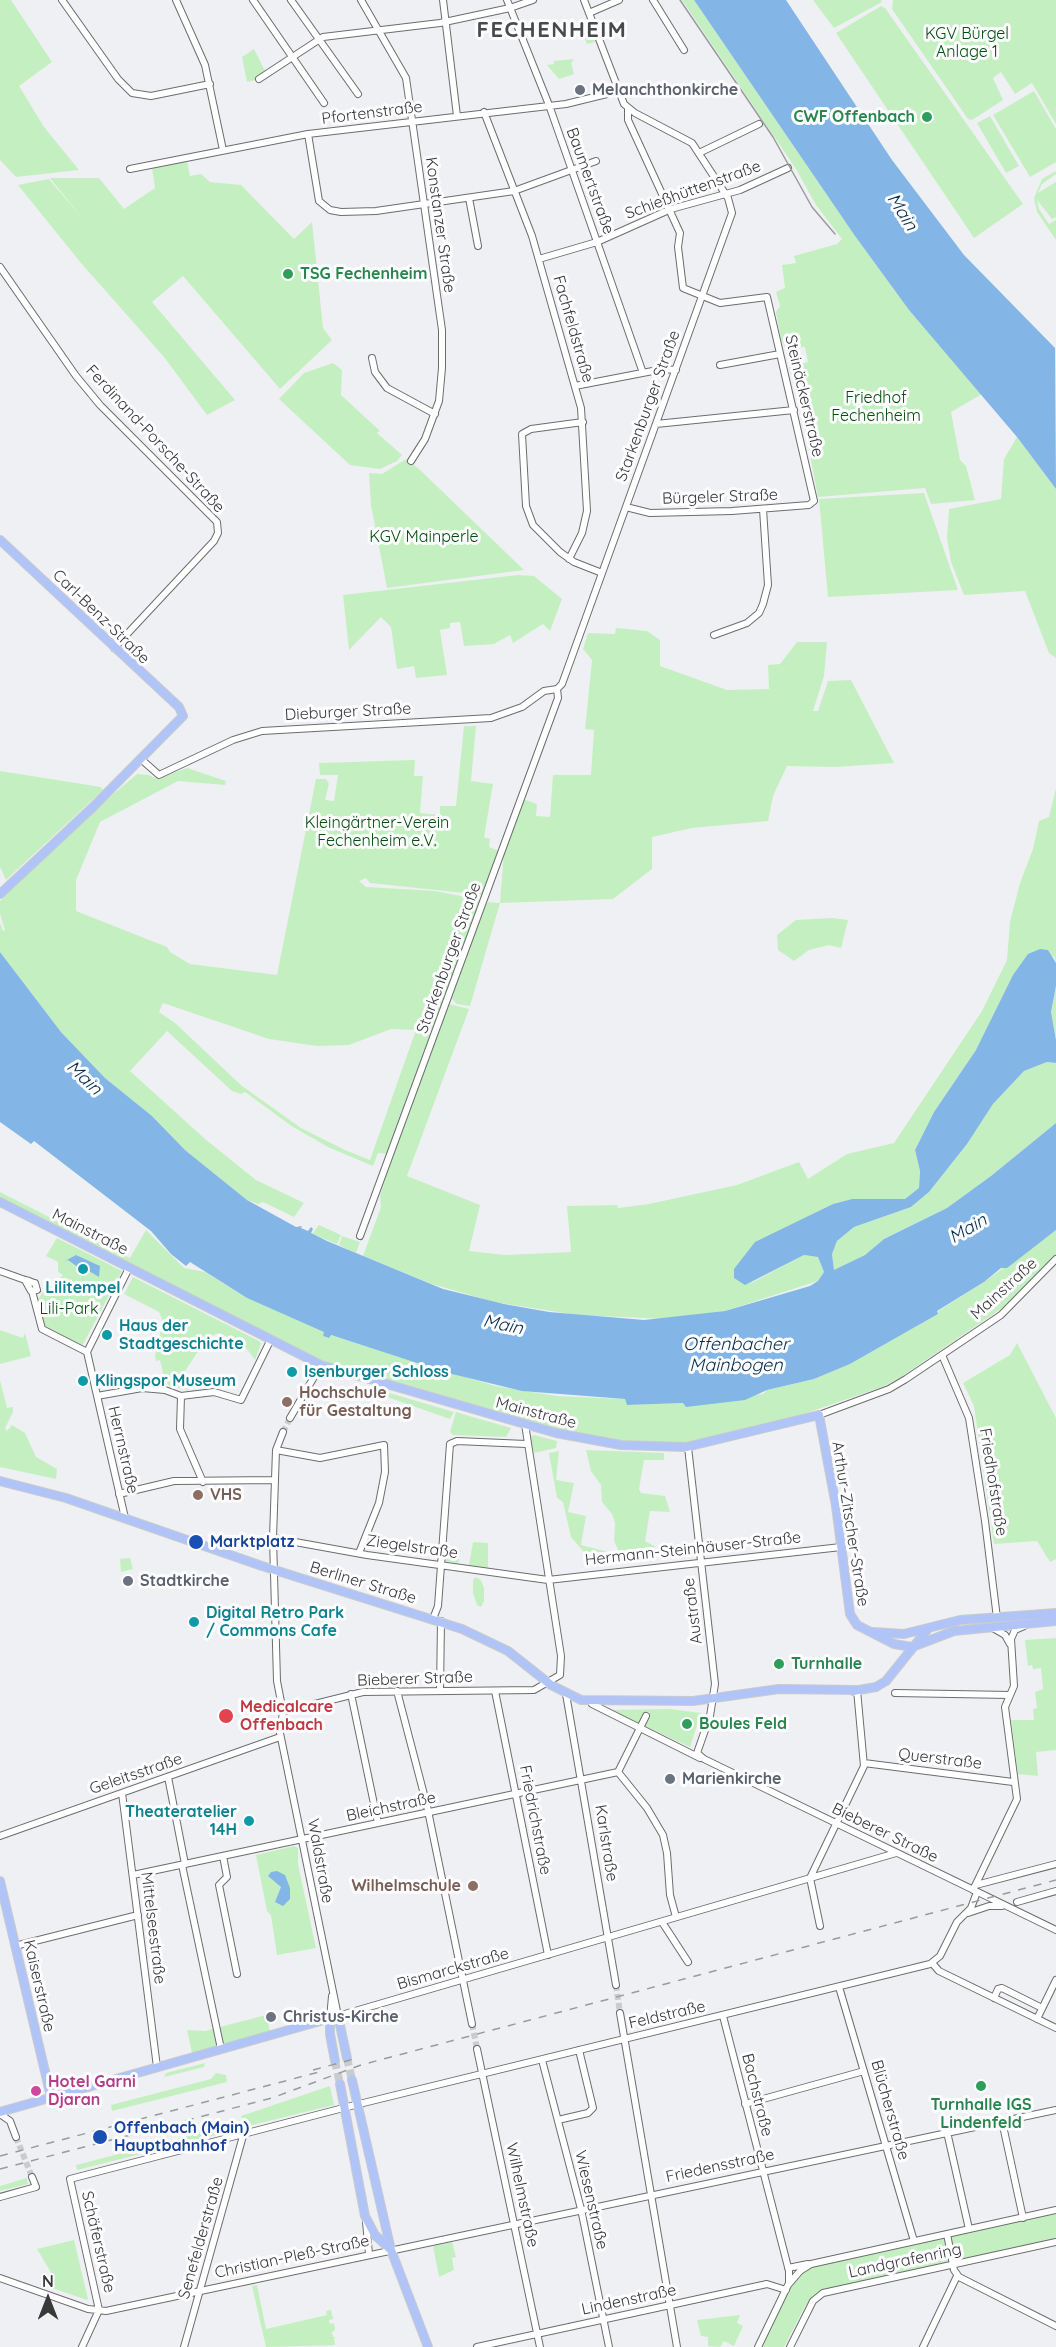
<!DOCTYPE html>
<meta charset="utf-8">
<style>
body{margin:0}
#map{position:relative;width:1056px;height:2347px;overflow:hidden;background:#eff0f3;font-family:Quicksand,sans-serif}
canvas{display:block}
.north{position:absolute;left:18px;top:2269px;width:60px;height:60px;-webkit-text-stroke:4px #fdfdff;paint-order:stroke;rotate:0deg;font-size:16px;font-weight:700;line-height:24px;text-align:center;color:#383839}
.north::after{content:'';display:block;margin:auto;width:21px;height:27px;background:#383839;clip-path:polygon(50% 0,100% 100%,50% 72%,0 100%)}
</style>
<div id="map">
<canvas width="1056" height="2347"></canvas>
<div class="north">N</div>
</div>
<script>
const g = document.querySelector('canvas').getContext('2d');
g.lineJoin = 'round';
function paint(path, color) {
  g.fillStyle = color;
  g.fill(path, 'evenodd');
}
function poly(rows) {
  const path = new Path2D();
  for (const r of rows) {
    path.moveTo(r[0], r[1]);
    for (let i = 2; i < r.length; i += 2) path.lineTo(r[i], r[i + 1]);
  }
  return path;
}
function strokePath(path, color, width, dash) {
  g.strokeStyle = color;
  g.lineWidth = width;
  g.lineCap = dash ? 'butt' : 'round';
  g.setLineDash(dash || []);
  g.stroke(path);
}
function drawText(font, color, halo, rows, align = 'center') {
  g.font = font + ' Quicksand,sans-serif';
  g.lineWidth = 6;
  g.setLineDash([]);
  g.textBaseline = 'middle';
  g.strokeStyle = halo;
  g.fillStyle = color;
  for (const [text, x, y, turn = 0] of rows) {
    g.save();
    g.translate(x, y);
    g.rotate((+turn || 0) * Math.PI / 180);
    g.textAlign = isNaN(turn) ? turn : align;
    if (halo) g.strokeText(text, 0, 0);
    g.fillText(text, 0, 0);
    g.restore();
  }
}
paint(poly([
 [0,0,11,0,52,62,19,86,44,127,79,170,16,177,0,160],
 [682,0,694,0,855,236,909,310,982,394,951,412,960,460,966,466,975,500,931,504,925,488,818,497,804,423,789,367,808,362,805,347,786,348,781,339,776,312,780,306,776,292,785,288,782,265,796,263,794,256,837,244,842,239,816,205,796,169],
 [813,0,881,0,882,2,834,28],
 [893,0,1056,0,1056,124,1032,83,1015,94,1001,72,993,78,1003,100,972,120,968,119,892,9],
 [881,6,885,8,1023,204,974,238,836,33],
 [589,24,595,42,587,44,581,27],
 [254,49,266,73,256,80,247,82,242,57],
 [574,59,571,63,574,74,559,79,547,65,554,64,554,61],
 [1034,91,1056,129,1056,162,1030,177,993,115],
 [990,116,1019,166,1006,173,977,123],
 [187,161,190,176,201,174,210,182,241,185,294,239,312,222,323,328,332,340,280,389,183,276,152,302,235,400,207,415,164,357,81,263,18,185,49,179,82,218,50,178,99,178,124,209,155,188,152,168],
 [1056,171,1056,174,1042,184,1038,193,1056,182,1056,217,1052,219,1037,200,1039,209,1049,224,1056,220,1056,240,1037,212,1034,198,1042,179],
 [333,363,342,370,341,395,380,431,377,433,402,455,397,461,380,469,350,465,279,399,304,373],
 [1017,437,1056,489,1056,658,1049,653,1025,591,964,595,951,562,947,538,949,509,1001,499,1004,459],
 [406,459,419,469,524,570,387,588,371,505,369,473,382,474],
 [924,493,958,590,828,597,819,499],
 [518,575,534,576,562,599,550,631,543,624,513,643,510,635,494,644,464,646,460,622,450,623,450,628,440,630,447,675,416,678,414,666,397,669,391,627,381,617,349,650,343,595],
 [616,628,647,631,660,640,660,666,727,690,769,689,768,665,780,664,797,642,827,642,824,676,813,711,818,711,828,681,851,680,894,763,835,767,787,766,773,796,768,821,692,828,652,837,652,869,613,899,500,903,470,1006,457,1004,451,998,485,906,488,902,500,903,504,852,523,799,537,804,536,816,550,817,553,775,591,775,594,730,585,729,592,660,583,649,588,633,615,634],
 [464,726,476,726,471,781,493,784,484,837,490,839,489,847,499,851,483,895,370,883,366,878,359,881,366,887,435,891,481,900,391,1154,378,1153,373,1166,328,1147,293,1127,245,1092,241,1094,232,1091,167,1031,130,1071,205,1139,256,1180,304,1203,294,1217,263,1202,258,1204,247,1200,185,1150,152,1116,105,1078,61,1032,0,952,0,923,3,931,5,930,0,914,0,901,85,818,137,774,149,775,157,779,187,768,226,781,225,785,178,781,100,822,76,880,76,911,167,947,170,952,190,964,277,975,316,779,326,779,329,784,325,800,334,801,338,775,320,775,319,763,415,760,414,776,423,776,420,813,440,815,440,806,456,806],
 [163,1003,269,1039,317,1046,349,1045,391,1029,416,1030,370,1160,345,1150,301,1128,242,1086,175,1023,159,1012],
 [0,771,101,787,103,790,6,880,0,867],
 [1056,788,1056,963,1054,956,976,1050,934,1112,915,1150,920,1171,919,1188,905,1199,852,1199,833,1204,785,1228,751,1283,804,1255,818,1257,824,1272,818,1281,725,1311,666,1319,577,1315,494,1302,432,1284,363,1256,381,1207,380,1195,387,1174,449,1004,469,1009,407,1176,480,1205,469,1251,506,1255,571,1252,567,1206,617,1205,618,1208,649,1204,737,1185,799,1162,808,1179,847,1154,894,1143,982,1011,1007,960,1010,922,1020,883,1033,849,1039,821,1049,817],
 [832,918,848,920,841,948,829,945,809,950,794,961,778,950,777,935,796,920],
 [1056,986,1056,1040,1051,1012],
 [1047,1062,1056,1063,1056,1123,991,1176,947,1208,884,1239,865,1255,834,1271,832,1254,837,1241,854,1227,911,1207,929,1192,967,1144,993,1104,1024,1071],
 [0,1192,130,1258,146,1230,184,1268,205,1272,247,1298,325,1332,323,1336,328,1338,330,1335,495,1386,557,1396,625,1399,628,1405,683,1403,763,1394,767,1390,814,1379,850,1364,938,1314,937,1312,984,1282,1056,1230,1056,1257,1011,1302,898,1379,882,1387,792,1418,696,1441,679,1444,620,1442,551,1427,324,1361,9,1203,0,1198],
 [319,1225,341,1235,337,1244,312,1234],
 [342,1236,360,1242,356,1253,339,1245],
 [57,1238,122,1271,82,1346,43,1327,37,1301,48,1284,52,1286,63,1275,58,1272,58,1262,46,1256],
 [133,1277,259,1341,261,1344,255,1360,244,1345,219,1333,207,1338,185,1371,189,1390,169,1386,164,1378,160,1360,156,1361,155,1356,163,1321,159,1312,124,1294],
 [0,1330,23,1338,25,1333,31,1356,0,1364],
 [1017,1343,1056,1418,1056,1559,1050,1562,1037,1541,994,1544,974,1406,963,1383,1010,1355],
 [0,1380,7,1408,13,1407,13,1412,5,1428,7,1431,12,1425,25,1433,36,1457,57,1469,56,1479,0,1467],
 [379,1390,454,1412,450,1419,387,1397],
 [456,1412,476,1418,511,1428,506,1437,453,1435,450,1432],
 [534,1435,557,1441,556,1448,534,1453,530,1437],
 [586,1450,664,1453,664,1460,644,1460,639,1489,641,1493,665,1496,670,1512,650,1511,645,1541,656,1547,625,1550,624,1562,614,1541,615,1523,612,1514,602,1502,601,1485,591,1471],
 [559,1451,556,1480,574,1483,568,1512,586,1516,581,1545,608,1552,584,1552,571,1537,563,1502,557,1498,549,1453],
 [473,1542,488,1543,488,1568,469,1565],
 [456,1549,461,1550,458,1563,443,1561,444,1553,455,1554],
 [130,1558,133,1569,121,1572,120,1559],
 [476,1577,481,1580,484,1588,484,1601,481,1607,477,1605,473,1593,473,1580],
 [1056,1638,1056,1750,1036,1752,1038,1776,1018,1774,1011,1720,1034,1720,1033,1709,1037,1708,1035,1692,1043,1689,1041,1668,1033,1669,1032,1665,1028,1666,1025,1640],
 [669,1709,701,1713,690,1747,610,1710],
 [294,1846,298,1848,298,1864,316,1948,277,1955,271,1915,267,1911,256,1855],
 [266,2015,270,2031,192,2053,187,2030,205,2031],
 [205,2063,204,2067,164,2077,166,2073],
 [216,2073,226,2075,227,2082,112,2111,111,2105,211,2079],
 [330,2086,334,2105,244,2127,241,2116],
 [239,2123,240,2126,231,2128,232,2131,77,2170,76,2165],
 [27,2178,28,2184,0,2191,0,2186],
 [1056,2212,1056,2239,816,2293,805,2306,784,2347,761,2347,791,2284,808,2268],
 [74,2240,88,2299,87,2300,49,2287,53,2276,37,2249],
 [452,2242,456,2257,452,2258,454,2270,439,2277,433,2246],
 [257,2285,266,2329,327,2315,326,2311,331,2310,333,2319,329,2320,330,2324,334,2323,335,2330,332,2332,333,2337,336,2337,334,2338,335,2345,338,2345,266,2347,252,2286],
 [740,2315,737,2323,743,2326,734,2346,724,2341,720,2347,708,2346,708,2337,701,2336,697,2320]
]), '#c4f0c1');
paint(poly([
 [694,0,786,0,892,160,964,255,1055,348,1056,489,1017,437,909,310,855,236],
 [1040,949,1048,950,1056,963,1056,986,1051,1012,1056,1040,1056,1063,1047,1062,1024,1071,993,1104,967,1144,929,1192,911,1207,854,1227,837,1241,832,1254,834,1270,865,1255,884,1239,947,1208,991,1176,1056,1123,1056,1230,1007,1268,1001,1268,984,1282,937,1311,938,1314,850,1364,814,1379,767,1390,745,1400,686,1407,683,1403,627,1405,625,1399,522,1391,448,1373,331,1335,329,1338,323,1336,324,1332,247,1298,190,1262,186,1266,171,1254,151,1231,34,1141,31,1144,0,1122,0,952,61,1032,105,1078,152,1116,185,1150,247,1200,296,1227,302,1226,301,1228,308,1231,311,1227,313,1229,311,1233,327,1241,443,1289,504,1304,549,1312,644,1320,725,1311,810,1286,818,1281,824,1272,818,1257,804,1255,745,1285,734,1278,734,1269,755,1242,833,1204,852,1199,905,1199,919,1188,920,1171,915,1150,934,1112,976,1050,1013,975,1028,954],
 [76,1255,100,1266,99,1277,89,1271,87,1265,82,1264,79,1268,68,1260,65,1261],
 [277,1871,285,1875,290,1888,290,1899,283,1906,275,1902,281,1887,268,1876,271,1872]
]), '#83b6e6');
strokePath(poly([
 [283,1432,290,1418],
 [616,1985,620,2013],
 [472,2024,477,2049],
 [16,2137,32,2177]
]), '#cacbce', 6, [6, 3]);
strokePath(poly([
 [347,2058,352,2080],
 [335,2061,340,2084]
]), '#cacbce', 8, [8, 4]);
const minor = poly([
 [62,0,118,79,132,93,151,96,210,84],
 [176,0,205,65,223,150],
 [253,0,324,103],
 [291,0,358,94],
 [361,0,406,78,442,330,442,368,439,401,425,439,411,461],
 [443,0,457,116],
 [507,0,549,105,643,373],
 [653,0,684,50],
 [589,13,619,0],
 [259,79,323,37,440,23,510,8,533,0],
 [484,112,532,236,581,408,587,511,582,533,569,559],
 [308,134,319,201,330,210,341,212,376,211,514,191,596,161],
 [699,153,759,124],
 [130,169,308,134,566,104,619,91],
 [469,198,478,246],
 [539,259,597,242,671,209,740,190,788,168],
 [0,267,76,376,100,405,217,522,218,533,214,541,114,648],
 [372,358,375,372,387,388,435,414],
 [720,365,780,354],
 [575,386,663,369,676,370],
 [583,422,531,429,522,434,526,506,533,525,560,552,574,562,602,573],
 [656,424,794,410],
 [626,507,650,513,732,511,809,505,814,501,767,297,720,303,683,288,678,247,680,233,628,120,628,109],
 [714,635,747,623,759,613,763,604,768,585,763,509],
 [142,760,159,775,233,740,262,731,491,718,522,707,544,691,557,689,562,684,732,213,728,198,692,143,635,113,624,104,584,0],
 [360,1236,558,698,557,689],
 [0,1271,25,1280,29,1281,34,1283,35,1283,37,1290,31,1291,25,1280],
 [32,1291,42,1329,87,1352],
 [942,1355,969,1418,985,1521,997,1618],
 [97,1396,142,1388,165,1390,181,1396,214,1392,241,1400,271,1339],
 [181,1396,180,1429,203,1482],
 [819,1415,889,1389,906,1379,1001,1315,1056,1259],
 [290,1418,321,1365],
 [283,1432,276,1450,273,1538,277,1681,283,1712,280,1733,338,2016,896,1853],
 [688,1447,715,1684,710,1716,697,1753,704,1759,1056,1930],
 [276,1450,320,1458,384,1445,385,1472,379,1503,359,1553],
 [119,1494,174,1481,275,1480],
 [125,1518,87,1352,129,1268],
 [273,1538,367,1555,548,1580,841,1547],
 [433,1619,438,1606,450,1444,457,1441,526,1444],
 [991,1627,1005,1635,1010,1644],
 [397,1691,427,1806,472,2024],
 [440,1691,441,1621],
 [495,1691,548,1955],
 [895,1693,1010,1695],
 [351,1694,378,1823],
 [566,1694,616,1985],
 [592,1704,700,1758],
 [283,1712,363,1692,534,1690,560,1675,561,1656,525,1424],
 [864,1763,1013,1782],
 [618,1772,647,1808,663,1835,667,1853,670,1895,676,1917],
 [618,1772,646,1716],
 [168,1777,185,1864],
 [122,1793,157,2067],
 [0,1836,280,1737],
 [223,1856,227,1877,219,1885,237,1974],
 [182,1865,221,2049],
 [133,1875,618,1772],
 [976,1885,1056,1864],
 [973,1890,1017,1799,1005,1707,1014,1686,1011,1639,1015,1630,1024,1626],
 [1017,1902,1056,1891],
 [968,1913,989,1906,1002,1906],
 [662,1922,688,1962],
 [820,1926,810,1878,864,1766,857,1690],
 [15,1946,138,1915],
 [932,1963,939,1971,1056,2028],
 [839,1987,914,2241],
 [994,1998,998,1989,1002,1988,1042,2008],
 [620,2013,677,2347],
 [723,2016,789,2271,789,2283],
 [330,2019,332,1996],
 [1037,2019,1056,1980],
 [477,2049,540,2347],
 [542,2060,581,2209,609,2347],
 [745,2104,864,2071],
 [0,2114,10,2121,16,2137],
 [558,2120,588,2113,593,2108,579,2050],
 [1002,2121,1023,2218],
 [947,2132,969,2229],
 [0,2197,36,2187,32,2177],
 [366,2222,369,2254],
 [947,2234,954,2270,959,2277,1056,2326],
 [788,2268,808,2264],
 [0,2278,88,2309,106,2311,1056,2110],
 [82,2347,99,2310,70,2179,351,2106,930,1964,940,1956,957,1922,971,1908,977,1892],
 [184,2347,243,2136],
 [477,2347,767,2284,786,2290],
 [758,2347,788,2285,800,2271,811,2264,1056,2210],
 [790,2347,813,2301,823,2293,1056,2242],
 [923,2347,957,2276]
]);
const major = poly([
 [0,540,179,707,183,716,93,807,0,894],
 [0,1202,321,1365,556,1433,621,1445,686,1447,819,1415,836,1506,850,1614,857,1625,894,1644,912,1647,954,1631,1056,1621],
 [0,1481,66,1498,262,1566,462,1629,508,1651,551,1685,581,1700,693,1701,779,1689,857,1690],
 [873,1632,904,1634,960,1620,1056,1613],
 [853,1691,876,1687,886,1681,927,1630],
 [0,1881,51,2097],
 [330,2019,330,2034,335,2061],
 [352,2080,391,2250,428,2347],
 [340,2084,365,2216,375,2235,390,2249],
 [0,2112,338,2016,347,2058]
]);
strokePath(minor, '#6d6d70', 8);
strokePath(major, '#cbcbcc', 10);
strokePath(minor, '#fff', 6);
strokePath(major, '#b1c4f7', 8);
strokePath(poly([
 [680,0,773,137,812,207,835,234]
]), '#9a9b9d', 1.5);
strokePath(poly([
 [313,2070,354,2059],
 [0,2156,323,2071],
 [0,2169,272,2098,361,2065,1056,1880]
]), '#9a9b9d', 1.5, [8, 8]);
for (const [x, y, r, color] of [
 [580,90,6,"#6b7280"],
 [927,117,6,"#2e9e5b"],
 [288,274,6,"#2e9e5b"],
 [83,1269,6,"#0f9aa8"],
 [107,1335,6,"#0f9aa8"],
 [292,1372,6,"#0f9aa8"],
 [83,1381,6,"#0f9aa8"],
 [287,1402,6,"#8d6e63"],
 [198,1495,6,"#8d6e63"],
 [196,1542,8,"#1a4fb4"],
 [128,1581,6,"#6b7280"],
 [194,1622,6,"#0f9aa8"],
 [779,1664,6,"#2e9e5b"],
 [226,1716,8,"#e0444e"],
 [687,1724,6,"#2e9e5b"],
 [670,1779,6,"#6b7280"],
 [249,1821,6,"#0f9aa8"],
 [473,1886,6,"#8d6e63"],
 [271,2017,6,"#6b7280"],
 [981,2086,6,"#2e9e5b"],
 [36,2091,6,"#d1479c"],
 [100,2137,8,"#1a4fb4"]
]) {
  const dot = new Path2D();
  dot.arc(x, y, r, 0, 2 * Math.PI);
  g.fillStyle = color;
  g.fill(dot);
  strokePath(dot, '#fdfdff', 2);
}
drawText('16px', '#054e0b', '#fdfdff', [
 ["KGV Bürgel",967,34],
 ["Anlage 1",967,52],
 ["Friedhof",876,398],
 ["Fechenheim",876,416],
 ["KGV Mainperle",424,537],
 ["Kleingärtner-Verein",377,823],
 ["Fechenheim e.V.",377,841],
 ["Lili-Park",69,1309]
]);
drawText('bold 16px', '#5b616d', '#fdfdff', [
 ["Melanchthonkirche",592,90],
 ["Stadtkirche",140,1581],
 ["Marienkirche",682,1779],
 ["Christus-Kirche",283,2017]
], 'left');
drawText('16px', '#383839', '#fdfdff', [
 ["Pfortenstraße",372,113,-7],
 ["Baumertstraße",590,181,70],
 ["Schießhüttenstraße",693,190,-20],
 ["Konstanzer Straße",440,225,82],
 ["Fachfeldstraße",573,329,74],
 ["Steinäckerstraße",804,396,77],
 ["Starkenburger Straße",648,406,-70],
 ["Ferdinand-Porsche-Straße",155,439,47],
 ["Bürgeler Straße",720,497,-2],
 ["Carl-Benz-Straße",101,617,44],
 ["Dieburger Straße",348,712,-3],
 ["Starkenburger Straße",449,958,-70],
 ["Mainstraße",90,1232,27],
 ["Mainstraße",1004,1289,-42],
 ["Mainstraße",536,1413,15],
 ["Herrnstraße",123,1450,77],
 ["Friedhofstraße",993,1482,81],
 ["Arthur-Zitscher-Straße",850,1524,81],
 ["Ziegelstraße",412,1547,8],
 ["Hermann-Steinhäuser-Straße",693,1549,-6],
 ["Berliner Straße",363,1583,17],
 ["Austraße",693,1611,-97],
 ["Bieberer Straße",415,1679,-2],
 ["Querstraße",940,1759,7],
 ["Geleitsstraße",136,1774,-19],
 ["Bleichstraße",391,1807,-12],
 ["Friedrichstraße",535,1820,79],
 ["Bieberer Straße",885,1833,26],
 ["Karlstraße",606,1843,81],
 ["Waldstraße",320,1861,80],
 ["Mittelseestraße",153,1928,83],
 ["Bismarckstraße",453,1969,-16],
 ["Kaiserstraße",39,1986,77],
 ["Feldstraße",667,2015,-13],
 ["Bachstraße",757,2095,76],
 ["Blücherstraße",890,2110,74],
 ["Friedensstraße",720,2166,-12],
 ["Wilhelmstraße",522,2195,78],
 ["Wiesenstraße",591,2200,77],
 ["Senefelderstraße",201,2238,-74],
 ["Schäferstraße",98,2242,77],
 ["Christian-Pleß-Straße",292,2257,-12],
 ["Landgrafenring",905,2261,-12],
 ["Lindenstraße",629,2300,-12]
]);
drawText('bold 16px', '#27864d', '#fdfdff', [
 ["CWF Offenbach",915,117,"right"],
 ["TSG Fechenheim",300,274],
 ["Turnhalle",791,1664],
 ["Boules Feld",699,1724],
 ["Turnhalle IGS",981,2105,"center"],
 ["Lindenfeld",981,2123,"center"]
], 'left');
drawText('bold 16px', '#0d838f', '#fdfdff', [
 ["Lilitempel",83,1288,"center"],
 ["Haus der",119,1326],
 ["Stadtgeschichte",119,1344],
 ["Isenburger Schloss",304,1372],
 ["Klingspor Museum",95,1381],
 ["Digital Retro Park",206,1613],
 ["/ Commons Cafe",206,1631],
 ["Theateratelier",237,1812,"right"],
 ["14H",237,1830,"right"]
], 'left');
drawText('bold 16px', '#785e54', '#fdfdff', [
 ["Hochschule",299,1393],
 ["für Gestaltung",299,1411],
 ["VHS",210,1495],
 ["Wilhelmschule",461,1886,"right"]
], 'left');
drawText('bold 16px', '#164399', '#fdfdff', [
 ["Marktplatz",210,1542],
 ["Offenbach (Main)",114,2128],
 ["Hauptbahnhof",114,2146]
], 'left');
drawText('bold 16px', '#be3a42', '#fdfdff', [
 ["Medicalcare",240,1707],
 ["Offenbach",240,1725]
], 'left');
drawText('bold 16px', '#b23c85', '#fdfdff', [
 ["Hotel Garni",48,2082],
 ["Djaran",48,2100]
], 'left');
drawText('italic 18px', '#062e4d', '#fdfdff', [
 ["Main",902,212,58],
 ["Main",84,1078,44],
 ["Main",968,1229,-30],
 ["Main",503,1325,12],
 ["Offenbacher",736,1345],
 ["Mainbogen",736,1366]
]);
g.letterSpacing = '1.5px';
drawText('bold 22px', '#494a4c', '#fdfdff', [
 ["FECHENHEIM",552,30]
]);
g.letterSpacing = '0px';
</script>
